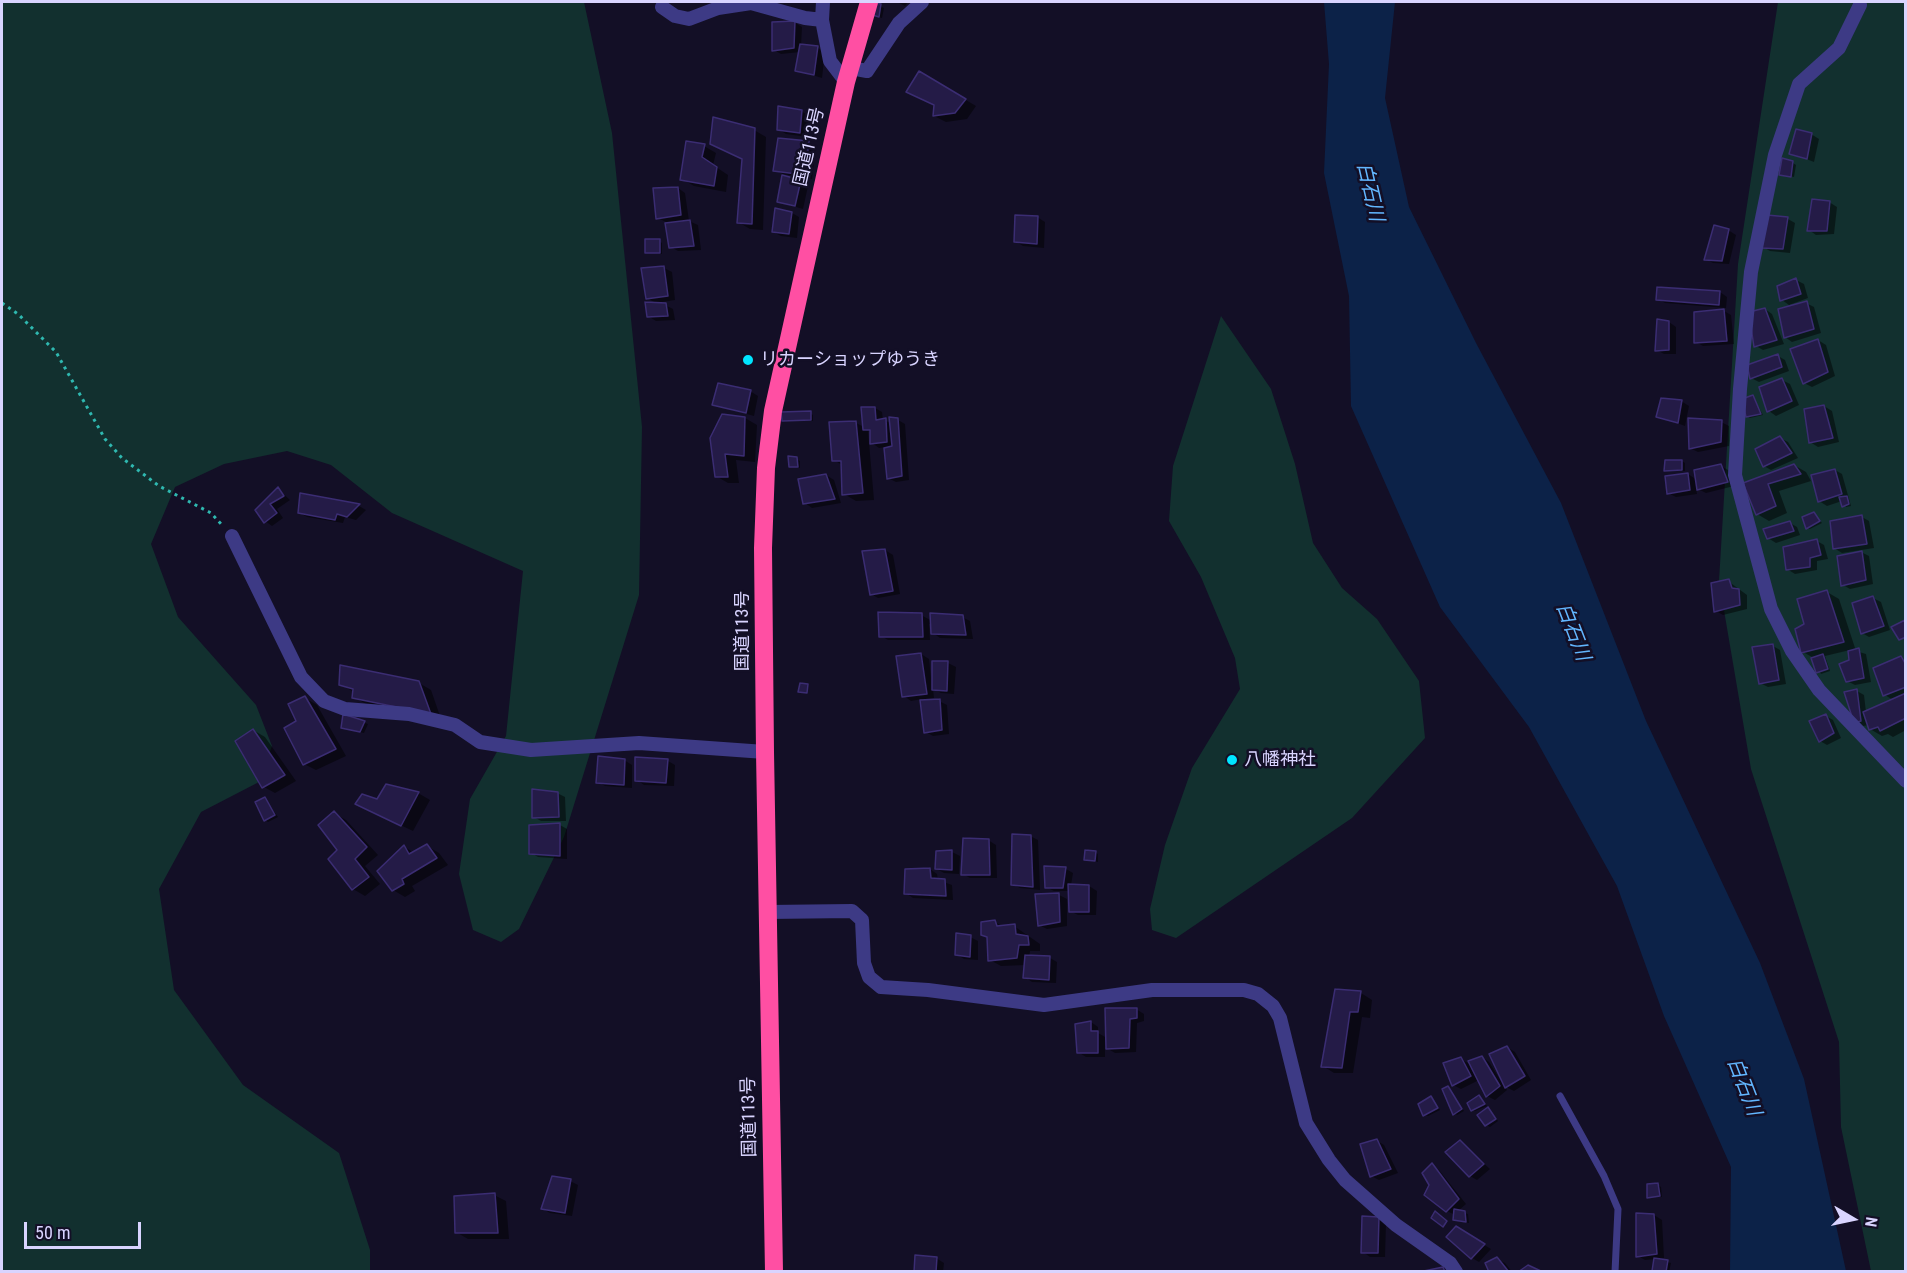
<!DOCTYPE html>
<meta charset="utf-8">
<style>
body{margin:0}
#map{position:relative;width:1907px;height:1273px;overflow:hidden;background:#130f26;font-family:"Roboto Condensed",sans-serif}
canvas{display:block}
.frame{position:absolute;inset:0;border:3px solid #d9d4ff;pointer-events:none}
.north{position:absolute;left:1823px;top:1189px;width:60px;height:60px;-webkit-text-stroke:4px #130f26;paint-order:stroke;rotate:99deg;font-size:16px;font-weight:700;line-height:24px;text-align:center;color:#d9d4ff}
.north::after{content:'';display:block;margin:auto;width:21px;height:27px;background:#d9d4ff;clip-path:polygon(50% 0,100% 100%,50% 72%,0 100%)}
.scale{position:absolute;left:24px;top:1222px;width:117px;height:27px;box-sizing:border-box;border:3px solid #d9d4ff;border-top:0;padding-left:8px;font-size:18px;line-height:21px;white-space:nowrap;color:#d9d4ff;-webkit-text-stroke:4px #130f26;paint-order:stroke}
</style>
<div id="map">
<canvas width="1907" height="1273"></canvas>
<div class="frame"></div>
<div class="north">N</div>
<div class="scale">50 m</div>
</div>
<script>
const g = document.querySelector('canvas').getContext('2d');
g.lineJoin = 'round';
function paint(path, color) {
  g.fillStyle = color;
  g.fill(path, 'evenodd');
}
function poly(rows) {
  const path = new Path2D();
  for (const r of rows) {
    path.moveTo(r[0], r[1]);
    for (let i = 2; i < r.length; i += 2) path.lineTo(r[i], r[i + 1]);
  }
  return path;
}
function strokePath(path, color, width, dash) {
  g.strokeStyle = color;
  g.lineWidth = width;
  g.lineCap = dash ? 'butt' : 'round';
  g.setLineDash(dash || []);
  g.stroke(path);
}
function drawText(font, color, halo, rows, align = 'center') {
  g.font = font + ' "Roboto Condensed","Noto Sans JP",sans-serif';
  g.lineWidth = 5;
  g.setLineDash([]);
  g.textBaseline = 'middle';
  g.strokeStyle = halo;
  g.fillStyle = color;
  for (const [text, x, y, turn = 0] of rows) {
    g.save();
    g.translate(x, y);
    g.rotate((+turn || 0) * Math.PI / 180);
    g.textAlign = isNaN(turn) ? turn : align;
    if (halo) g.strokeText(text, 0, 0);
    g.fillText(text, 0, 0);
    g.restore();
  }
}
paint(poly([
 [2,2,584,2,612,133,642,427,639,595,564,837,519,929,501,942,473,930,459,874,470,799,506,736,523,571,392,513,331,465,287,451,224,464,175,487,151,544,178,617,256,705,272,746,259,782,201,812,159,889,174,990,243,1085,339,1153,370,1250,370,1271,2,1272],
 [1778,2,1905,2,1905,1271,1871,1271,1841,1127,1839,1042,1751,769,1719,581,1738,264],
 [1221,316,1271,389,1295,464,1313,543,1342,588,1377,619,1419,681,1425,738,1352,818,1176,938,1152,930,1150,909,1165,845,1192,768,1240,689,1235,658,1201,577,1169,521,1173,466]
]), '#12302f');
paint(poly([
 [1324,2,1395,2,1385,98,1409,207,1476,343,1561,503,1646,721,1760,963,1804,1079,1846,1271,1730,1271,1731,1167,1664,1016,1617,886,1529,727,1440,607,1351,406,1349,296,1324,173,1329,64]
]), '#0c2248');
paint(poly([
 [897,2,908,2,905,6],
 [880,6,884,8,882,18,871,15],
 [794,22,802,27,801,46,818,48,825,52,822,78,796,70,800,52,781,54,774,50],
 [920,73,976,106,967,119,946,122,934,116,936,106,919,98],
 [801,111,809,116,808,137,786,134,778,129],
 [754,130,766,137,763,230,750,229,738,222],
 [1811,134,1819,139,1814,162,1791,153],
 [808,142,816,147,812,179,783,174,775,170],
 [704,146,716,153,713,165,728,175,726,192,694,186,682,179],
 [1793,163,1796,165,1794,177,1780,174],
 [783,177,808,186,803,209,779,202],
 [678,188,685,193,689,221,698,225,701,250,678,251,671,247,666,222,658,218],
 [1829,202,1837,207,1834,234,1816,235,1809,230],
 [792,213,799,217,797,238,781,236,773,232],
 [1768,216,1788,219,1795,223,1790,253,1770,251,1763,247],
 [1037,217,1045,222,1044,248,1023,246,1015,241],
 [1728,230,1736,235,1729,264,1713,263,1706,259],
 [659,241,662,243,662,254,646,252],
 [664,268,672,272,675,300,656,303,647,298],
 [1796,280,1804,284,1808,298,1789,305,1782,300],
 [1720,292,1727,297,1726,308,1665,303,1658,299],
 [1806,303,1814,307,1821,333,1792,342,1785,337],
 [665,305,673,309,675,320,656,321,648,316],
 [1765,309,1772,314,1784,344,1763,350,1756,346],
 [1724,311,1731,315,1734,344,1703,346,1696,342],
 [1669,322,1676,327,1676,354,1664,354,1657,350],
 [1818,340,1826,345,1835,376,1812,387,1804,383],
 [1778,356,1785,360,1789,371,1759,382,1751,378],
 [1782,380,1790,384,1799,405,1776,416,1769,411],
 [750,391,758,396,754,416,714,405],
 [1753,397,1763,415,1750,418,1747,416],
 [1681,401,1689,406,1685,426,1658,416],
 [1824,406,1832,411,1839,442,1818,447,1810,442],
 [875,408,882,412,883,420,891,423,898,420,905,424,909,480,896,482,888,478,885,447,879,448,872,443,871,433,868,431,874,500,856,501,844,494,842,465,834,460,856,423,864,427],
 [810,413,813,415,813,421,783,420],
 [745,418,757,425,755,462,736,460,739,483,728,483,716,476,712,439],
 [1721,422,1729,426,1729,446,1698,452,1690,448],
 [1780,438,1788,442,1798,458,1771,470,1764,466],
 [796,459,800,461,800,468,790,466],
 [1682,461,1685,463,1685,471,1666,470],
 [1794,465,1806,472,1811,481,1779,491,1787,513,1769,521,1757,514,1745,484],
 [1721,466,1728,470,1734,486,1706,493,1696,488,1697,494,1676,497,1668,493,1688,474,1697,480],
 [1835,470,1842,474,1851,506,1846,507,1842,501,1827,506,1819,501],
 [826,475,834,480,841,503,812,508,805,503],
 [278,489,290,500,277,509,283,518,272,526,265,521,257,510],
 [301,495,359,506,366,510,356,520,345,517,343,523,307,517,300,513],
 [1814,514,1822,523,1810,529,1807,528],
 [1862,517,1869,521,1874,548,1842,553,1834,548],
 [1790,523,1797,527,1800,535,1776,543,1768,538],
 [1817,541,1824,545,1828,559,1817,561,1817,570,1795,574,1787,569],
 [885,550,893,555,900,594,878,598,871,594],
 [1861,552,1869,556,1873,584,1850,589,1843,585],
 [1728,581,1747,595,1747,609,1723,615,1716,611],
 [1827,592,1839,599,1856,651,1866,654,1871,682,1855,685,1847,681,1851,661,1850,650,1825,656,1830,671,1821,674,1812,657,1803,652],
 [1873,598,1881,602,1890,630,1869,637,1862,633],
 [921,615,932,621,962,617,970,621,973,639,940,638,933,633,932,624,929,624,930,640,888,640,881,636],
 [1773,646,1780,650,1786,684,1768,687,1760,683],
 [921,654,929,659,931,678,933,662,948,663,956,667,954,694,941,693,933,689,934,698,925,699,925,701,939,701,947,705,949,734,933,736,926,732,922,699,911,701,904,696],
 [1900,658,1906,661,1906,730,1893,737,1888,734,1882,736,1870,729,1869,725,1863,726,1855,722,1857,691,1864,695,1866,712,1893,700,1885,695],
 [419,683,431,690,441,719,366,704,354,697,354,692,340,684],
 [305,698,317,705,346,756,316,770,304,764],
 [345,716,368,724,364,733,346,729],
 [1826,716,1833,720,1841,738,1827,745,1820,741],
 [253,730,265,737,296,781,275,793,264,787],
 [637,758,668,761,675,765,674,786,644,785,637,780],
 [624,760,632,765,632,788,605,786,598,782],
 [418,793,430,800,413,831,369,810,377,801],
 [557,793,565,797,566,821,541,821,534,817],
 [265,799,278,817,268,822,265,820],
 [334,813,346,820,378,855,365,866,380,884,365,896,353,889,339,850],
 [560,825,567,829,567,859,538,857,531,853],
 [1030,836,1038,840,1040,890,1020,888,1012,884],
 [988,840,996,845,997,878,970,878,963,874],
 [427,846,439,853,448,865,412,886,415,891,405,897,393,890,405,847,414,853],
 [938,852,952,852,960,856,959,874,944,873,937,869],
 [1095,852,1098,854,1098,862,1085,859],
 [930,869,937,874,938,880,952,885,953,900,913,898,906,893],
 [1066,869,1073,873,1071,885,1089,886,1097,891,1096,915,1078,915,1070,911,1070,891,1054,891,1046,887],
 [1059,895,1067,899,1067,926,1047,929,1039,925,1037,896],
 [995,922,1003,927,1014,926,1040,944,1040,951,1030,951,1029,957,1050,958,1057,962,1056,983,1032,982,1025,977,1026,965,1001,966,990,960],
 [970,937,978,941,978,960,964,959,956,954],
 [1336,990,1361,993,1372,1000,1370,1018,1362,1017,1353,1073,1334,1073,1323,1066],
 [1136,1009,1144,1014,1144,1021,1137,1023,1136,1052,1115,1053,1105,1047,1105,1057,1086,1057,1078,1052,1077,1025,1091,1022,1098,1027,1098,1033,1107,1038],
 [1507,1047,1515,1052,1531,1080,1514,1091,1504,1086,1507,1090,1495,1100,1487,1096,1479,1080,1461,1089,1453,1085,1461,1059,1468,1063,1482,1057,1489,1062,1501,1081,1503,1080],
 [1447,1088,1464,1111,1457,1115,1454,1113],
 [1479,1097,1487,1106,1475,1111,1472,1110],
 [1431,1098,1440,1110,1428,1116,1425,1115],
 [1488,1109,1498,1121,1490,1127,1486,1125],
 [1376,1140,1384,1145,1398,1173,1379,1180,1371,1176],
 [1460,1142,1490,1169,1477,1180,1470,1176],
 [1432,1165,1439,1170,1466,1204,1458,1211,1468,1214,1469,1223,1458,1221,1455,1215,1447,1211,1431,1185],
 [570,1181,578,1185,572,1216,550,1213,543,1209],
 [1658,1185,1661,1187,1662,1197,1649,1197],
 [494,1195,506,1201,509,1239,468,1239,456,1232],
 [1654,1215,1662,1220,1664,1258,1656,1259,1671,1263,1669,1272,1656,1272,1653,1270,1655,1259,1645,1260,1638,1256],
 [1379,1219,1386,1223,1385,1257,1370,1257,1363,1252],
 [1456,1228,1491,1249,1479,1262,1472,1258],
 [936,1258,944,1263,943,1272,916,1272],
 [1497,1259,1505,1263,1512,1272,1491,1272]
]), '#0007');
const building = poly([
 [873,2,881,4,879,17,866,13,873,2],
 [795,21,794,48,772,51,772,22,795,21],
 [800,44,818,46,814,75,795,71,800,44],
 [919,71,966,99,955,113,933,116,934,105,906,92,919,71],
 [778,106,802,110,800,133,777,130,778,106],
 [713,117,755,128,752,224,737,223,742,159,710,144,713,117],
 [1796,129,1812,133,1807,159,1789,154,1796,129],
 [778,138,809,141,805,175,773,171,778,138],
 [686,141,705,144,702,157,717,167,714,186,680,180,686,141],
 [1782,158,1793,161,1791,177,1779,175,1782,158],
 [782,175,801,180,795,206,777,202,782,175],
 [678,187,681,215,656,219,653,188,678,187],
 [1812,199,1830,201,1827,231,1807,231,1812,199],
 [775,208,792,212,789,234,772,232,775,208],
 [1015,215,1038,216,1037,244,1014,242,1015,215],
 [1767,215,1788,217,1783,249,1761,248,1767,215],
 [690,220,694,246,669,248,665,223,690,220],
 [1714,225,1729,229,1722,261,1704,260,1714,225],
 [645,239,660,239,660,253,645,253,645,239],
 [664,266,668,296,646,299,641,268,664,266],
 [1796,278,1801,294,1780,301,1777,286,1796,278],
 [1657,287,1720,291,1719,305,1656,300,1657,287],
 [1807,301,1814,329,1784,338,1778,309,1807,301],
 [645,302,666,303,668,316,647,317,645,302],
 [1765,308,1777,340,1754,347,1751,327,1753,311,1765,308],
 [1724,309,1727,341,1694,343,1694,312,1724,309],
 [1657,319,1669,321,1669,350,1655,351,1657,319],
 [1818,339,1828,372,1803,384,1790,349,1818,339],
 [1778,354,1782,367,1750,379,1747,365,1778,354],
 [1782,378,1792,401,1767,412,1759,387,1782,378],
 [718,383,751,390,746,413,712,405,718,383],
 [1753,395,1761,414,1746,417,1742,399,1753,395],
 [1661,398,1682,400,1678,423,1656,417,1661,398],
 [1824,405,1833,438,1809,443,1804,409,1824,405],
 [861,407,875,407,876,420,886,418,887,442,870,444,870,430,863,430,861,407],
 [811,411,811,420,782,421,781,412,811,411],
 [722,414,745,417,744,456,725,454,728,477,715,477,710,438,722,414],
 [889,417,898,418,902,476,887,479,884,448,892,446,889,417],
 [1688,418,1722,420,1721,442,1689,449,1688,418],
 [856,421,863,493,842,495,841,461,832,461,829,422,856,421],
 [1780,436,1792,453,1763,467,1755,449,1780,436],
 [788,456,797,457,798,467,789,467,788,456],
 [1665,460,1682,460,1682,470,1664,471,1665,460],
 [1721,464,1728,482,1697,490,1694,470,1721,464],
 [1794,464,1801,474,1768,484,1776,506,1756,515,1743,483,1794,464],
 [1835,469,1842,494,1818,502,1811,475,1835,469],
 [1688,473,1690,490,1667,494,1665,476,1688,473],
 [826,474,835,499,803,504,798,479,826,474],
 [278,487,284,496,270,504,277,513,264,523,255,510,278,487],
 [300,493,360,504,347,517,337,514,335,520,298,513,300,493],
 [1847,496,1849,504,1842,507,1839,497,1847,496],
 [1814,512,1820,521,1806,529,1802,517,1814,512],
 [1862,515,1867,544,1833,549,1830,521,1862,515],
 [1790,521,1794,531,1767,539,1763,529,1790,521],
 [1817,539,1821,555,1810,558,1810,567,1786,570,1783,547,1817,539],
 [885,549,893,591,870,595,862,551,885,549],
 [1862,551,1866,580,1841,586,1837,556,1862,551],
 [1729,579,1732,588,1739,589,1740,605,1714,612,1711,583,1729,579],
 [1827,590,1844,642,1801,653,1795,629,1804,624,1797,599,1827,590],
 [1873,596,1884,626,1861,634,1852,603,1873,596],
 [878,612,922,613,923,637,879,637,878,612],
 [930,613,963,615,966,635,931,634,930,613],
 [1905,620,1906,637,1899,640,1891,627,1905,620],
 [1773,644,1779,680,1759,684,1752,647,1773,644],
 [1859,648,1864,678,1846,682,1839,664,1849,660,1848,651,1859,648],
 [921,653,927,694,902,697,896,656,921,653],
 [1823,654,1828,669,1816,673,1811,658,1823,654],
 [1901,656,1906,665,1906,687,1883,696,1873,668,1901,656],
 [932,661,948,661,947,691,932,690,932,661],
 [340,665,419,681,431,714,352,698,353,689,339,685,340,665],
 [800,683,808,684,807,693,798,692,800,683],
 [1857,689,1861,721,1854,723,1844,692,1857,689],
 [1906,693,1906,718,1880,731,1878,727,1869,730,1863,712,1906,693],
 [305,696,336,749,303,765,284,728,296,721,288,704,305,696],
 [940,699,942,730,924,733,920,700,940,699],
 [343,714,365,721,360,732,341,728,343,714],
 [1826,714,1834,733,1819,742,1809,721,1826,714],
 [253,729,285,775,262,788,235,741,253,729],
 [598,756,625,759,624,785,596,783,598,756],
 [635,757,668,759,666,783,635,781,635,757],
 [386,784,419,792,401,826,355,804,362,794,377,799,386,784],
 [532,789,558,792,559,817,532,818,532,789],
 [265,797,275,815,264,821,255,802,265,797],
 [334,811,367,847,355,859,369,877,352,890,328,859,337,850,318,825,334,811],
 [560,823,560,856,529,854,529,825,560,823],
 [1012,834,1031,835,1033,887,1011,885,1012,834],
 [963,838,989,839,990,875,961,875,963,838],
 [427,844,437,858,402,879,404,884,392,891,377,871,404,845,409,854,427,844],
 [952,850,952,870,935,869,936,851,952,850],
 [1085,850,1096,851,1095,861,1084,860,1085,850],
 [1044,866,1066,867,1063,888,1045,888,1044,866],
 [930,868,931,878,945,879,946,896,904,894,905,869,930,868],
 [1068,884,1089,885,1089,912,1069,912,1068,884],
 [1059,893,1060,922,1038,926,1035,894,1059,893],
 [995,920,997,926,1015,924,1016,934,1028,936,1029,945,1019,945,1017,958,988,961,987,937,981,935,981,922,995,920],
 [956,933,971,935,970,957,955,955,956,933],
 [1025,955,1050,956,1049,980,1023,978,1025,955],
 [1335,989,1361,991,1358,1012,1350,1012,1342,1068,1321,1067,1335,989],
 [1105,1008,1137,1008,1137,1018,1130,1019,1129,1048,1106,1049,1105,1008],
 [1091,1021,1091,1031,1098,1031,1098,1053,1077,1053,1075,1024,1091,1021],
 [1507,1046,1525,1076,1505,1088,1489,1054,1507,1046],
 [1482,1056,1500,1086,1486,1097,1468,1061,1482,1056],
 [1461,1057,1471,1076,1452,1086,1443,1063,1461,1057],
 [1448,1086,1462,1109,1453,1115,1442,1089,1448,1086],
 [1479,1095,1485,1104,1471,1111,1467,1103,1479,1095],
 [1431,1096,1438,1108,1423,1116,1418,1104,1431,1096],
 [1488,1107,1496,1119,1485,1126,1477,1115,1488,1107],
 [1377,1139,1391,1169,1370,1177,1360,1144,1377,1139],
 [1460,1140,1484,1164,1469,1177,1445,1152,1460,1140],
 [1432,1163,1459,1199,1446,1212,1424,1195,1429,1185,1422,1173,1432,1163],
 [552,1176,571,1179,565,1213,541,1209,552,1176],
 [1658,1183,1660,1196,1647,1198,1647,1184,1658,1183],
 [495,1193,498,1233,455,1233,454,1196,495,1193],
 [1454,1209,1465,1211,1466,1222,1453,1220,1454,1209],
 [1435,1211,1447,1221,1443,1227,1431,1218,1435,1211],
 [1636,1213,1654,1214,1657,1254,1636,1257,1636,1213],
 [1362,1216,1379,1217,1378,1253,1361,1253,1362,1216],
 [1456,1226,1485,1244,1471,1259,1446,1237,1456,1226],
 [915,1255,937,1257,936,1272,914,1272,915,1255],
 [1497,1257,1509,1272,1489,1272,1485,1263,1497,1257],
 [1654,1258,1668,1260,1666,1272,1652,1271,1654,1258],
 [1528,1265,1543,1272,1518,1272,1528,1265],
 [1443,1267,1445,1272,1419,1272,1443,1267]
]);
paint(building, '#241b47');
strokePath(building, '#3b2d73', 1.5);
strokePath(poly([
 [2,303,18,314,56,352,105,439,122,458,159,486,211,513,223,526]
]), '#2fb8b0', 3, [3, 4.5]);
strokePath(poly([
 [1560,1096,1604,1176,1618,1209,1615,1272]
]), '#3d3a85', 7);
strokePath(poly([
 [823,2,822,20,830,61,846,82],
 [1860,5,1839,48,1799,84,1775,155,1751,272,1740,389,1735,475,1771,609,1792,651,1819,690,1906,781],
 [662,7,675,16,689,19,718,8,751,3,805,18,822,20],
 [851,68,867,71,899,23,922,2],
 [232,536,301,677,324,701,345,709,409,714,455,725,480,742,531,750,639,743,765,752],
 [768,912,852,911,862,920,864,963,869,977,881,987,928,990,1044,1005,1152,990,1244,990,1258,994,1273,1006,1280,1018,1306,1123,1329,1160,1345,1180,1396,1225,1450,1263,1456,1272]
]), '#3d3a85', 14);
strokePath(poly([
 [774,1272,765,752,763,548,766,468,773,411,846,82,869,2]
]), '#ff4fa3', 18);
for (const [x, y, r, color] of [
 [748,360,6,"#00e5ff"],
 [1232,760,6,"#00e5ff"]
]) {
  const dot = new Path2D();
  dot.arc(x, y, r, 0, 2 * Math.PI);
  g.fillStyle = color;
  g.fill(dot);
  strokePath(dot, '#130f26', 2);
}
drawText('18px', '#d9d4ff', '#130f26', [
 ["国道113号",810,147,-77],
 ["国道113号",743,631,-90],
 ["国道113号",750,1117,-91]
]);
drawText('18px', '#d9d4ff', '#130f26', [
 ["リカーショップゆうき",760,360],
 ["八幡神社",1244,760]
], 'left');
drawText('italic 20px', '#62b6ff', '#130f26', [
 ["白石川",1369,192,77],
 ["白石川",1572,632,69],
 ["白石川",1743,1087,69]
]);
</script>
